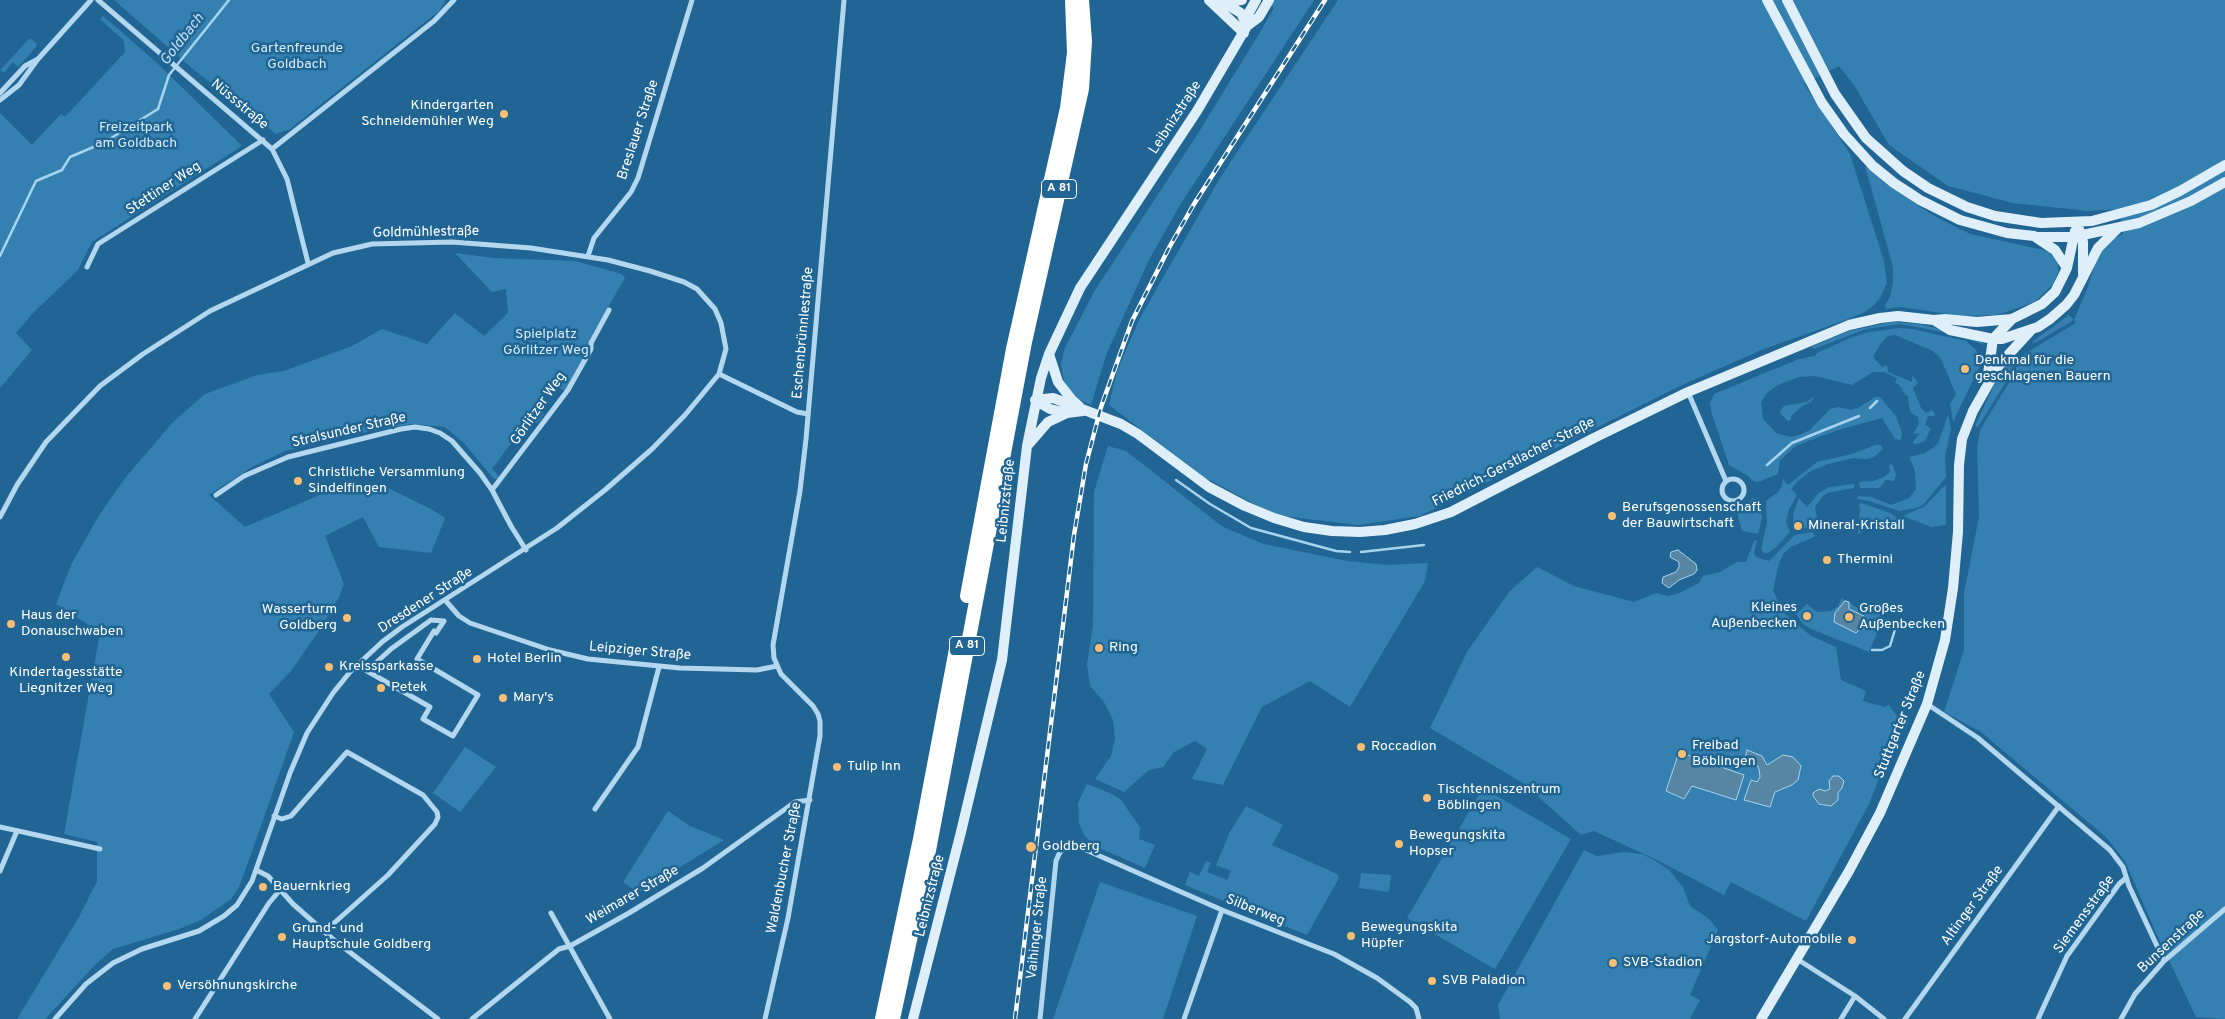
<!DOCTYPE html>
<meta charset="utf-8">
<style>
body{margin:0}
canvas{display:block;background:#206593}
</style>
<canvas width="2225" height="1019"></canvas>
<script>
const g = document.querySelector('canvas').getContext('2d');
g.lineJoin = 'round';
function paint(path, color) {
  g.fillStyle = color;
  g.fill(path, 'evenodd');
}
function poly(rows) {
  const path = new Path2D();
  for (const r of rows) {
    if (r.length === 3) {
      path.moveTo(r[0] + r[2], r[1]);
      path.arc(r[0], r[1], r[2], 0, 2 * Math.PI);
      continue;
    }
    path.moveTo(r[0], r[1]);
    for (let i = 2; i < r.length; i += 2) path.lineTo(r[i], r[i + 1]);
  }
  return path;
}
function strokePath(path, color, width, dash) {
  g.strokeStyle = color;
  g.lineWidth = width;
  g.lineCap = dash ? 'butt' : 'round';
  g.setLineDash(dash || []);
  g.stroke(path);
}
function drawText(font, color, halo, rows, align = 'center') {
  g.font = font + ' Overpass,sans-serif';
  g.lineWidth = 5;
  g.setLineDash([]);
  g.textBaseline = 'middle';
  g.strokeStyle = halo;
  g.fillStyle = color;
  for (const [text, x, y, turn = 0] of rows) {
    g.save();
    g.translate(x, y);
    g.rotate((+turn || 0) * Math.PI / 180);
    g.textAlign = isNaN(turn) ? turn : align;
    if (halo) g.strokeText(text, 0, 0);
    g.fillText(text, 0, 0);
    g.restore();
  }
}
paint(poly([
 [114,0,446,0,439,11,290,129,276,134,193,69],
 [1273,0,1314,0,1180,205,1149,260,1106,355,1091,405,1076,398,1065,385,1061,365,1064,350,1095,290,1197,135,1262,29,1274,8,1270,5],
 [1338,0,2225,0,2225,1019,2196,1017,2156,933,2125,861,2106,837,1981,732,1944,712,1964,650,1964,593,1979,517,1977,446,1981,428,2010,381,2021,356,2076,323,2074,320,2042,339,2034,343,2032,342,2069,315,2074,320,2088,287,2097,256,2111,240,2123,234,2119,209,2088,211,2013,203,1948,186,1889,145,1854,85,1839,66,1818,77,1831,101,1817,77,1804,84,1850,154,1884,261,1887,283,1880,298,1874,305,1865,312,1843,321,1764,349,1684,384,1420,516,1358,525,1275,515,1204,477,1109,405,1117,371,1140,318,1220,178],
 [103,16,156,62,242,146,92,242,78,270,32,314,16,333,32,350,0,388,0,113,32,145,61,114,65,117,125,52,124,41,100,19],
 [30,38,37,44,36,47,18,67,13,62,4,73,0,70],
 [1865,166,1917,205,1938,218,1970,234,2048,251,2057,262,2059,270,2053,284,2035,302,1997,315,1963,316,1900,307,1886,309,1885,305,1890,297,1893,283,1893,267],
 [455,253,494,258,575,261,622,274,625,278,593,333,585,349,585,357,565,391,554,385,537,409,544,414,537,423,530,418,492,469,499,476,497,479,494,479,464,443,445,427,412,424,380,429,285,451,252,467,209,495,245,527,343,485,386,487,431,509,445,518,431,553,379,547,363,517,325,536,344,584,339,597,321,628,291,671,269,694,294,732,250,857,239,887,231,899,201,920,179,929,113,949,95,965,45,1019,17,1019,79,917,97,881,97,842,64,834,100,632,56,604,72,563,98,517,125,478,173,422,205,394,257,375,284,371,352,346,382,329,427,344,455,313,484,336,508,313,506,289,492,292],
 [1892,322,1919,324,1976,338,1985,345,1949,333,1900,324,1866,329,1814,349,1811,347,1849,331],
 [1900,328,1912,329,1966,341,1976,350,1979,357,1979,368,1953,422,1950,404,1956,394,1941,359,1933,351,1895,335,1888,336,1881,343,1873,357,1882,367,1887,365,1888,372,1912,382,1912,376,1916,380,1918,383,1913,388,1921,408,1926,413,1932,410,1935,414,1934,416,1928,416,1925,425,1931,428,1925,441,1917,444,1914,444,1913,442,1920,433,1913,434,1919,424,1918,417,1910,412,1908,396,1904,394,1905,392,1902,391,1903,388,1899,387,1900,385,1895,383,1897,378,1884,372,1873,372,1852,385,1815,376,1799,377,1776,386,1766,394,1761,402,1763,419,1776,433,1790,437,1799,435,1810,430,1830,409,1839,407,1851,410,1858,408,1875,397,1880,397,1896,416,1902,433,1901,440,1895,439,1882,418,1841,429,1797,445,1780,460,1778,474,1758,482,1753,481,1747,475,1729,465,1711,411,1710,403,1714,394,1799,359,1815,356,1817,353,1850,338,1869,332],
 [2015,354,2015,361,2004,385,1978,427,1975,426,2002,368],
 [1814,396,1811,402,1802,406,1791,416,1791,420,1788,421,1781,414,1780,411,1784,406,1807,402],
 [1948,415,1951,429,1945,456,1946,477,1923,505,1916,508,1899,511,1869,501,1857,499,1858,496,1871,497,1891,505,1909,498,1916,489,1915,471,1909,457,1925,453,1933,448,1938,443],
 [1875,445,1881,445,1883,449,1874,457,1867,459,1853,458,1828,464,1811,471,1798,481,1791,489,1797,495,1789,510,1786,522,1790,532,1775,548,1768,553,1764,553,1761,550,1767,522,1766,501,1778,492,1782,486,1783,479,1788,485,1817,462,1852,454],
 [1108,446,1126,451,1223,527,1264,544,1347,561,1387,565,1428,563,1425,581,1350,707,1310,681,1262,707,1223,785,1192,779,1207,749,1195,741,1174,752,1163,767,1149,770,1124,792,1095,779,1111,756,1115,739,1113,720,1104,702,1090,686,1087,664,1093,625,1094,492],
 [1892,464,1896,474,1894,481,1886,480,1879,488,1860,488,1859,482,1873,481,1884,477,1890,472,1889,465],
 [1854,484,1854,488,1827,493,1822,497,1815,507,1817,518,1814,526,1799,529,1793,526,1793,514,1799,498,1807,507,1819,493,1829,487],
 [1946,484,1946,525,1931,527,1903,516,1925,506],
 [1753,498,1758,500,1762,517,1758,534,1742,531,1737,512,1744,508],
 [1861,503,1890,513,1900,521,1892,531,1883,529,1883,522,1867,527,1858,535,1860,507,1858,506],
 [1812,532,1815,536,1814,537,1791,547,1784,553,1779,563,1773,590,1782,611,1811,636,1836,647,1841,680,1866,691,1863,701,1885,707,1889,705,1901,722,1869,804,1806,921,1731,882,1724,895,1657,860,1594,831,1581,835,1523,783,1430,728,1467,652,1509,592,1537,567,1574,586,1634,602,1656,593,1668,596,1679,593,1699,583,1703,576,1720,572,1737,562,1746,562,1754,541,1757,540,1754,552,1756,557,1769,561,1795,535],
 [1842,598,1845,601,1835,613,1845,628,1854,631,1864,618,1863,615,1848,609,1849,602,1860,610,1868,612,1869,608,1885,614,1869,652,1811,629,1803,624,1796,614,1807,604,1817,612,1831,611,1838,606],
 [465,747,496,767,460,812,433,793],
 [1087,784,1112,794,1121,800,1140,827,1139,839,1155,845,1145,868,1095,846,1084,835,1079,823,1078,803],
 [1483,788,1571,839,1495,969,1407,918],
 [1246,806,1283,825,1272,845,1337,874,1339,878,1307,935,1185,885,1190,872,1199,876,1206,861,1211,863,1207,872,1227,880,1231,871,1216,865,1230,832],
 [668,811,690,826,724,840,638,893,623,882],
 [1584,850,1597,856,1624,852,1642,854,1654,860,1669,870,1683,887,1690,906,1708,918,1718,930,1690,995,1700,1000,1690,1019,1500,1019,1498,1005],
 [1361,873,1391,875,1389,892,1359,888],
 [1100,882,1197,916,1163,1019,1053,1019]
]), '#3480b0');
const water = poly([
 [1678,550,1696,564,1697,570,1694,574,1679,580,1669,588,1662,583,1663,577,1676,572,1679,567,1679,562,1670,557,1671,552,1678,550],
 [1845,601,1849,602,1849,609,1864,616,1863,621,1868,626,1867,629,1860,629,1856,633,1834,622,1835,613,1845,601],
 [1747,750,1762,756,1767,765,1783,755,1793,757,1801,766,1798,780,1792,785,1775,792,1770,807,1744,800,1751,780,1757,782,1760,777,1759,769,1755,762,1745,758,1747,750],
 [1679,752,1744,775,1736,800,1692,786,1684,799,1666,791,1679,752],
 [1833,776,1839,776,1844,781,1842,788,1838,793,1838,800,1831,806,1819,804,1813,796,1813,793,1819,789,1825,791,1830,789,1829,781,1833,776]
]);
paint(water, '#5785a4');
strokePath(water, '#a6d4ef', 1);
strokePath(poly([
 [0,256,36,181,62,170,70,157,103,143,158,109,169,75,229,0],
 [1870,408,1877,401],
 [1767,465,1792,443,1859,416],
 [1176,480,1210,504,1251,528,1336,551,1350,552],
 [1361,552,1424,545],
 [1872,650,1882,650,1890,646,1897,623]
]), '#a6d4ef', 2.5);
strokePath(poly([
 [98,0,272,149,287,179,308,263],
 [0,93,25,66,38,59],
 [0,100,19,85,38,59,91,0],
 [272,149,434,21,454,0],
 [588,256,594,238,631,192,638,178,692,0],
 [87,267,98,244,263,140],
 [719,374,797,412,808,414],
 [1688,392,1726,481],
 [1733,490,11],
 [492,490,568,390,591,349,591,343,609,310],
 [216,495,244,476,288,457,401,429,415,427,429,429,440,433,452,441,480,473,492,490,511,526,526,550],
 [0,517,17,485,46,442,100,386,143,354,210,311,333,253,372,244,452,242,531,248,608,260,650,271,684,282,697,289,715,309,721,323,726,349,719,374,685,415,652,449,605,490,557,528,402,627,382,642,350,672,333,693,307,733,290,773,252,881,237,905,224,916,199,931,142,949,113,963,86,984,55,1019],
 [445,600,459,616,470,623,550,650,588,659,680,668,757,670,777,666],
 [431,620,444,621,436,633,434,631,417,659,478,695,453,736,423,719,430,707,367,671,391,649,431,620],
 [1927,704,1978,738,2110,850,2123,867,2129,886,2164,961],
 [595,809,638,747,659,667],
 [274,816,282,819,291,816,347,752,423,795,437,812,438,817,435,824,388,875,324,932],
 [0,827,100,849],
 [256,870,268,876,293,904,335,941,438,1019],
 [0,871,17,831],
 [551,913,610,1019],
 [1797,959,1855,996,1884,1019],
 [195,1019,269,903,280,890],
 [472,1019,559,949,570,946,629,913,703,868,795,802,810,800],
 [765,1019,788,918,820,736,820,721,818,714,813,706,781,674,774,658,773,645,800,491,806,439,844,0],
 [1040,1019,1056,861,1059,854,1068,842,1222,910,1334,954,1377,978,1410,1002,1416,1008,1419,1019],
 [1184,1019,1222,910],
 [1841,1019,1855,996],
 [1905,1019,2059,806],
 [2038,1019,2067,956,2119,884,2126,878],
 [2121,1019,2135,994,2164,961,2225,909]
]), '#b3d7ee', 5);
strokePath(poly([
 [1209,0,1244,33],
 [1219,0,1241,13,1247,26],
 [1767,0,1822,103,1844,134,1873,166,1894,183,1920,200,1960,220,2007,233,2034,236,2055,250,2067,268],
 [1787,0,1835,94,1866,138,1903,171,1928,188,1967,207,1995,216,2041,223,2092,221,2151,205,2180,191,2225,165],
 [1224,2,1242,0],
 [1247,25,1247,16,1256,0],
 [2079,229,2083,242,2083,274],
 [2037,237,2073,237,2139,223,2191,201,2225,182],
 [1934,320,1950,330,1993,339,2002,339,2038,327,2050,319,2066,305,2074,295,2098,248,2117,229],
 [1049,354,1058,382,1072,400,1079,406],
 [1987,381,1993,339,2012,319,2042,304,2055,292,2067,268,2075,231],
 [1035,400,1053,398,1121,424,1138,434,1209,487,1245,506,1274,518,1304,527,1332,531,1360,532,1385,530,1415,524,1451,512,1594,438,1688,392,1849,325,1880,318,1898,316,1934,320,1945,319,1977,322,2012,319],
 [1035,400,1050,409,1067,413],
 [1028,445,1048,422,1067,413,1083,411],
 [913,1019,961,832,1002,660,1027,446,1041,378,1049,354,1080,288,1197,111,1247,26,1259,17,1269,0],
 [1761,1019,1849,871,1880,813,1927,704,1945,640,1953,588,1958,532,1959,465,1962,439,1973,411,1999,365,2032,329]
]), '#dfeffa', 10);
strokePath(poly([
 [967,596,1013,349,1067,108,1074,53,1072,0],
 [882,1019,920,839,957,644],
 [893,1019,927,861,1025,342,1082,89,1085,41,1082,0]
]), '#fff', 14);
const rail = poly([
 [1015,1019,1074,535,1086,464,1101,407,1132,321,1170,246,1194,204,1325,0]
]);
strokePath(rail, '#fff', 4.5);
strokePath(rail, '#206593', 2.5, [8]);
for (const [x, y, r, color] of [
 [504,114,5,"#fabe74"],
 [1965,369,5,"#fabe74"],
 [298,481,5,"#fabe74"],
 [1612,516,5,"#fabe74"],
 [1798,526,5,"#fabe74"],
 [1827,560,5,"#fabe74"],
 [1807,616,5,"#fabe74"],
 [1849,617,5,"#fabe74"],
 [347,618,5,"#fabe74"],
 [11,624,5,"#fabe74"],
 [1099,648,5,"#fabe74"],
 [66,657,5,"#fabe74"],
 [477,659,5,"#fabe74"],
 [329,667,5,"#fabe74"],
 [381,688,5,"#fabe74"],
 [503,698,5,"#fabe74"],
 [1361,747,5,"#fabe74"],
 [1682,754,5,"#fabe74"],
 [837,767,5,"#fabe74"],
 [1427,798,5,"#fabe74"],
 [1399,844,5,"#fabe74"],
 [1031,847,6,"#fabe74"],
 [263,887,5,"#fabe74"],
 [1351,936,5,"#fabe74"],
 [282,937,5,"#fabe74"],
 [1852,940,5,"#fabe74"],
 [1613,963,5,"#fabe74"],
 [1432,981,5,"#fabe74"],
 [167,986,5,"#fabe74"]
]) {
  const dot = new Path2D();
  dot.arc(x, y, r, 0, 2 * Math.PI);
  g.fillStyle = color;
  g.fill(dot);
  strokePath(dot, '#206593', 2);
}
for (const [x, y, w] of [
 [1059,189,35],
 [967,646,35]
]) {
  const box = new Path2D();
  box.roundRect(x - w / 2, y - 9.5, w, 19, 4);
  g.fillStyle = '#206593';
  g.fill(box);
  strokePath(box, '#fff', 1);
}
drawText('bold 12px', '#fff', null, [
 ["A 81",1059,189],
 ["A 81",967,646]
]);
drawText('14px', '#d8edfa', '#206593', [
 ["Gartenfreunde",297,49],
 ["Goldbach",297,65],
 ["Freizeitpark",136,128],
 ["am Goldbach",136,144],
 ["Spielplatz",546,335],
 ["Görlitzer Weg",546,351]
]);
drawText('14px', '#fff', '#206593', [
 ["Nüssstraße",239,105,40],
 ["Leibnizstraße",1176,118,-57],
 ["Breslauer Straße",639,130,-72],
 ["Stettiner Weg",164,189,-33],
 ["Goldmühlestraße",426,233,-1],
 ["Eschenbrünnlestraße",804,333,-85],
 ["Görlitzer Weg",539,409,-55],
 ["Stralsunder Straße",349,431,-13],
 ["Friedrich-Gerstlacher-Straße",1514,463,-27],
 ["Leibnizstraße",1007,501,-84],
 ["Dresdener Straße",426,601,-33],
 ["Leipziger Straße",640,652,5],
 ["Stuttgarter Straße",1901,725,-68],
 ["Waldenbucher Straße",785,868,-79],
 ["Weimarer Straße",633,896,-30],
 ["Leibnizstraße",931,896,-76],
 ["Altinger Straße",1973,906,-54],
 ["Silberweg",1255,911,22],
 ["Siemensstraße",2085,915,-54],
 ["Vaihinger Straße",1038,928,-84],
 ["Bunsenstraße",2172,942,-43]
]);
drawText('14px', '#fff', '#206593', [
 ["Kindergarten",494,106,"right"],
 ["Schneidemühler Weg",494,122,"right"],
 ["Denkmal für die",1975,361],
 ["geschlagenen Bauern",1975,377],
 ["Christliche Versammlung",308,473],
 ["Sindelfingen",308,489],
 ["Berufsgenossenschaft",1622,508],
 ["der Bauwirtschaft",1622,524],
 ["Mineral-Kristall",1808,526],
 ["Thermini",1837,560],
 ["Kleines",1797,608,"right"],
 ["Außenbecken",1797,624,"right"],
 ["Großes",1859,609],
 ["Außenbecken",1859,625],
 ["Wasserturm",337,610,"right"],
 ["Goldberg",337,626,"right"],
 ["Haus der",21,616],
 ["Donauschwaben",21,632],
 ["Ring",1109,648],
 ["Hotel Berlin",487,659],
 ["Kreissparkasse",339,667],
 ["Kindertagesstätte",66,673,"center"],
 ["Liegnitzer Weg",66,689,"center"],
 ["Petek",391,688],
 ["Mary's",513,698],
 ["Freibad",1692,746],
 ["Böblingen",1692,762],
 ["Roccadion",1371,747],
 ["Tulip Inn",847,767],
 ["Tischtenniszentrum",1437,790],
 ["Böblingen",1437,806],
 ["Bewegungskita",1409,836],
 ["Hopser",1409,852],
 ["Goldberg",1042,847],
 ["Bauernkrieg",273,887],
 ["Bewegungskita",1361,928],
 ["Hüpfer",1361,944],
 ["Grund- und",292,929],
 ["Hauptschule Goldberg",292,945],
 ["Jargstorf-Automobile",1842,940,"right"],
 ["SVB-Stadion",1623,963],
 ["SVB Paladion",1442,981],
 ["Versöhnungskirche",177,986]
], 'left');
drawText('italic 15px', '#bfe0f4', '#206593', [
 ["Goldbach",183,40,-52]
]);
</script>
